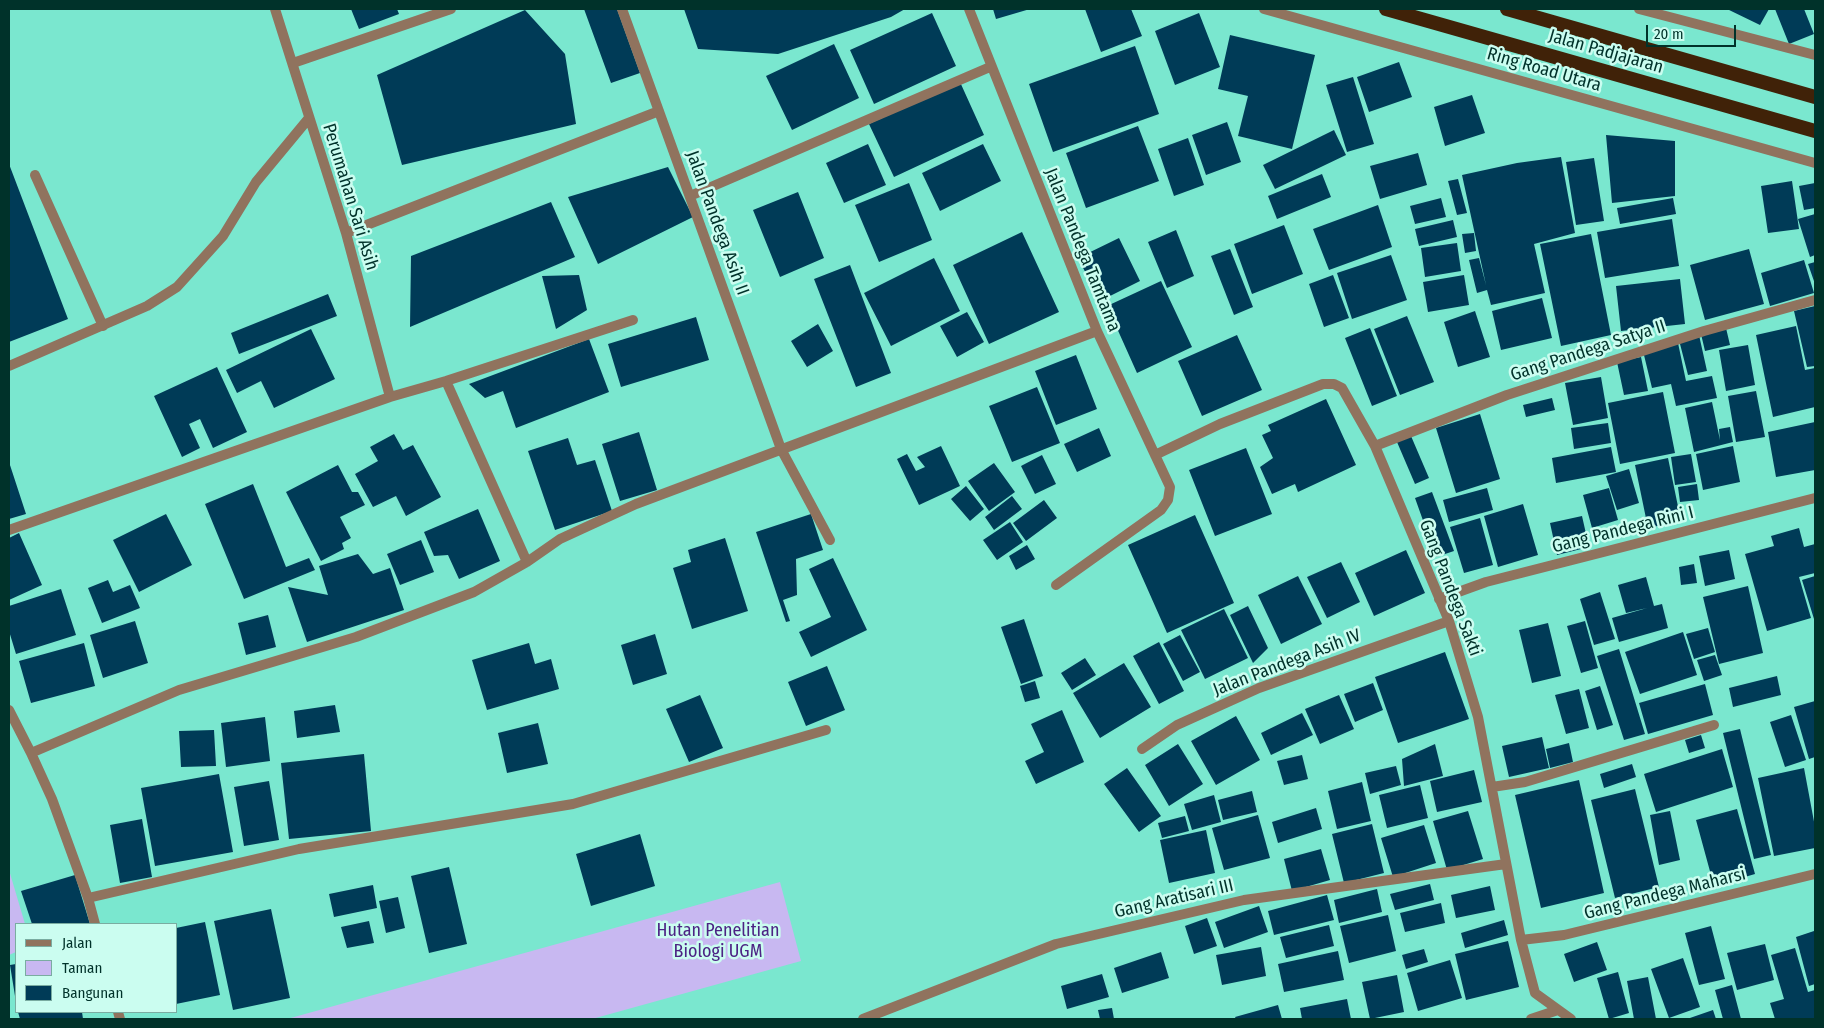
<!DOCTYPE html>
<style>
body{margin:0}
#map{position:relative;width:1824px;height:1028px;overflow:hidden;background:#7ae7cf;font-family:"Fira Sans Condensed",sans-serif}
canvas{display:block}
.frame{position:absolute;inset:0;border:10px solid #00322a;pointer-events:none}
.legend{position:absolute;left:15px;top:923px;width:162px;height:90px;box-sizing:border-box;background:#cbfdf0;border:1px solid #7aaca1;margin:0;padding:6px 9px;list-style:none;font-size:15px;color:#00322a}
.legend li{display:flex;align-items:center;gap:10px;height:25px}
.legend b{width:25px;border:1px solid #7aaca1}
.scale{position:absolute;left:1646px;top:25px;width:90px;height:22px;box-sizing:border-box;border:2px solid #00322a;border-top:0;padding-left:6px;font-size:15px;line-height:18px;white-space:nowrap;color:#00322a;-webkit-text-stroke:4px #cbfdf0;paint-order:stroke}
</style>
<div id="map">
<canvas width="1824" height="1028"></canvas>
<div class="frame"></div>
<ul class="legend">
<li><b style="height:6px;background:#90735e"></b>Jalan</li>
<li><b style="height:14px;background:#c8b8f1"></b>Taman</li>
<li><b style="height:14px;background:#003b57"></b>Bangunan</li>
</ul>
<div class="scale">20 m</div>
</div>
<script>
const g = document.querySelector('canvas').getContext('2d');
g.lineJoin = 'round';
function paint(path, color) {
  g.fillStyle = color;
  g.fill(path, 'evenodd');
}
function poly(rows) {
  const path = new Path2D();
  for (const r of rows) {
    path.moveTo(r[0], r[1]);
    for (let i = 2; i < r.length; i += 2) path.lineTo(r[i], r[i + 1]);
  }
  return path;
}
function strokePath(path, color, width, dash) {
  g.strokeStyle = color;
  g.lineWidth = width;
  g.lineCap = dash ? 'butt' : 'round';
  g.setLineDash(dash || []);
  g.stroke(path);
}
function drawText(font, color, halo, rows, align = 'center') {
  g.font = font + ' "Fira Sans Condensed",sans-serif';
  g.lineWidth = 5;
  g.setLineDash([]);
  g.textBaseline = 'middle';
  g.strokeStyle = halo;
  g.fillStyle = color;
  for (const [text, x, y, turn = 0] of rows) {
    g.save();
    g.translate(x, y);
    g.rotate((+turn || 0) * Math.PI / 180);
    g.textAlign = isNaN(turn) ? turn : align;
    if (halo) g.strokeText(text, 0, 0);
    g.fillText(text, 0, 0);
    g.restore();
  }
}
paint(poly([
 [9,870,25,924,16,924,16,952,9,955],
 [780,882,801,961,592,1019,287,1019]
]), '#c8b8f1');
paint(poly([
 [351,9,397,9,399,14,359,29],
 [584,9,617,9,640,73,611,83],
 [684,9,905,9,891,17,778,54,698,49],
 [993,9,1030,9,996,19],
 [1085,9,1131,9,1142,36,1101,52],
 [1727,9,1769,9,1760,25],
 [1775,9,1804,9,1814,34,1789,44],
 [525,10,565,54,576,124,402,165,377,75],
 [932,13,956,66,874,104,850,50],
 [1199,13,1220,67,1175,85,1155,31],
 [1230,35,1315,55,1292,149,1238,136,1248,96,1218,89],
 [834,44,859,98,792,130,766,76],
 [1135,46,1159,114,1053,152,1029,84],
 [1399,62,1412,97,1369,112,1357,77],
 [1353,77,1374,144,1347,152,1326,85],
 [960,82,984,135,894,177,869,124],
 [1472,95,1485,133,1445,146,1434,107],
 [1227,122,1241,162,1206,175,1192,135],
 [1138,126,1159,181,1086,208,1066,153],
 [1334,130,1346,155,1275,189,1263,165],
 [1606,135,1675,141,1675,196,1612,203],
 [1188,138,1204,185,1174,196,1158,149],
 [868,144,886,185,844,203,826,163],
 [983,144,1001,181,940,211,922,173],
 [1418,153,1427,185,1380,199,1370,166],
 [1561,157,1575,233,1534,244,1545,293,1491,305,1487,290,1477,293,1469,260,1479,258,1486,285,1462,175,1517,163],
 [1594,158,1604,221,1576,225,1566,162],
 [9,164,68,319,9,342],
 [668,167,693,217,598,264,568,197],
 [1322,174,1331,197,1277,219,1268,196],
 [1458,179,1467,213,1457,215,1448,181],
 [1792,181,1799,229,1768,233,1761,186],
 [909,183,932,240,879,262,855,205],
 [1815,183,1815,208,1804,210,1799,186],
 [798,192,824,258,780,277,753,210],
 [1441,198,1446,217,1415,224,1410,206],
 [1673,198,1676,214,1620,224,1617,208],
 [551,202,575,257,410,327,411,256],
 [1378,205,1392,247,1329,270,1313,229],
 [1815,214,1815,255,1810,257,1798,219],
 [1672,219,1679,266,1605,278,1597,232],
 [1453,220,1457,237,1419,246,1415,229],
 [1284,225,1303,274,1252,294,1234,244],
 [1176,230,1194,276,1167,288,1148,242],
 [1022,232,1059,312,989,344,953,265],
 [1474,233,1476,251,1465,253,1462,234],
 [1591,234,1611,335,1561,346,1540,244],
 [1119,238,1140,281,1100,301,1078,258],
 [1457,243,1461,271,1425,277,1421,248],
 [1230,249,1253,307,1234,315,1211,256],
 [1749,249,1764,304,1705,320,1690,265],
 [1391,255,1407,300,1352,319,1337,273],
 [934,258,960,311,891,346,864,293],
 [1804,260,1814,293,1770,306,1761,273],
 [1815,262,1815,284,1808,264],
 [850,265,891,373,856,387,814,279],
 [579,275,587,310,556,329,542,276],
 [1333,275,1349,318,1324,327,1309,284],
 [1464,275,1469,305,1428,312,1423,282],
 [1680,279,1685,324,1621,331,1616,286],
 [1161,281,1192,347,1137,373,1107,306],
 [328,294,337,316,239,354,231,333],
 [1542,298,1552,338,1501,350,1492,311],
 [1815,306,1815,366,1807,367,1794,311],
 [1475,311,1490,357,1458,367,1444,322],
 [967,312,984,342,957,357,940,326],
 [1407,316,1434,382,1400,395,1374,329],
 [696,317,709,360,621,387,608,344],
 [818,324,833,351,807,367,791,341],
 [1796,326,1805,370,1815,368,1815,407,1773,417,1756,335],
 [1370,328,1397,396,1372,406,1345,338],
 [1726,328,1730,345,1705,351,1701,334],
 [311,329,335,379,274,408,261,381,237,393,226,370],
 [1237,335,1262,390,1202,416,1178,361],
 [1699,335,1707,371,1688,375,1679,340],
 [589,339,609,392,516,428,503,391,485,398,469,384],
 [1678,343,1686,381,1712,376,1717,398,1676,406,1671,384,1652,388,1643,351],
 [1748,345,1755,385,1726,391,1719,350],
 [1076,355,1097,409,1056,425,1035,371],
 [1641,357,1648,391,1624,395,1617,362],
 [217,367,247,432,213,448,200,419,189,424,200,448,182,457,154,396],
 [1601,377,1608,418,1573,425,1565,383],
 [1037,387,1060,443,1012,462,989,406],
 [1756,391,1765,437,1736,442,1728,396],
 [1663,392,1675,453,1620,464,1608,403],
 [1552,398,1555,410,1526,417,1523,405],
 [1326,399,1356,465,1298,492,1295,484,1272,494,1260,467,1273,458,1262,435,1271,431,1268,425],
 [1712,402,1720,440,1719,429,1730,427,1733,442,1694,452,1685,408],
 [1480,414,1500,479,1456,493,1436,428],
 [1815,422,1815,470,1776,477,1768,432],
 [1608,423,1611,443,1574,449,1571,428],
 [1099,428,1111,456,1077,472,1064,444],
 [639,432,657,490,620,501,602,444],
 [394,434,403,450,413,445,441,497,406,516,396,496,373,507,355,474,378,461,370,447],
 [1411,436,1429,478,1415,484,1397,442],
 [568,438,577,465,595,460,612,511,555,530,528,451],
 [941,446,960,486,919,505,897,459,907,454,916,471,925,467,917,457],
 [1733,446,1740,482,1703,490,1696,454],
 [1611,447,1616,472,1556,483,1552,458],
 [1246,448,1272,514,1215,536,1189,470],
 [1691,454,1696,482,1675,485,1671,457],
 [1042,455,1056,484,1035,494,1021,466],
 [1668,458,1681,521,1648,528,1635,465],
 [9,462,26,514,9,519],
 [994,463,1015,492,989,511,968,481],
 [338,465,352,492,358,492,365,505,340,517,351,538,342,543,344,549,321,561,286,492],
 [1629,469,1639,503,1617,510,1606,476],
 [253,484,286,567,309,558,315,570,244,599,205,504],
 [1697,484,1699,500,1680,502,1678,487],
 [966,486,984,509,970,521,951,499],
 [1487,488,1493,510,1449,522,1443,500],
 [1609,488,1618,520,1592,528,1583,495],
 [1432,492,1454,551,1436,557,1415,498],
 [1012,496,1022,509,994,530,985,517],
 [1044,500,1057,518,1026,541,1013,523],
 [1523,504,1538,555,1498,567,1484,516],
 [478,509,500,561,459,579,448,555,434,556,424,532],
 [166,514,192,565,139,592,113,540],
 [811,514,823,550,796,559,797,595,783,600,790,621,786,622,756,532],
 [1195,515,1234,603,1167,633,1128,545],
 [1582,516,1589,547,1557,555,1550,523],
 [1480,518,1493,565,1464,573,1450,527],
 [1010,522,1023,542,997,560,983,540],
 [1799,528,1804,547,1815,544,1815,573,1799,577,1811,618,1767,631,1745,554,1774,546,1771,536],
 [19,533,42,585,9,600,9,538],
 [725,538,748,611,692,629,673,568,691,562,688,550],
 [421,540,434,572,400,585,387,554],
 [1027,545,1035,559,1016,570,1009,556],
 [1406,550,1425,593,1374,616,1355,573],
 [1729,550,1735,579,1705,586,1699,556],
 [358,554,373,574,390,568,404,610,307,642,288,587,328,595,319,566],
 [833,558,867,630,811,657,799,632,831,617,809,569],
 [1341,562,1360,602,1327,618,1307,577],
 [1694,564,1697,583,1681,585,1679,567],
 [1298,576,1322,624,1281,644,1258,595],
 [1815,576,1815,618,1814,619,1802,580],
 [1646,577,1654,606,1662,604,1668,628,1619,642,1612,618,1647,608,1626,613,1618,585],
 [108,580,113,592,130,585,140,608,102,623,88,588],
 [1748,586,1763,653,1719,664,1703,597],
 [61,589,76,635,16,654,9,631,9,606],
 [1600,592,1615,639,1594,645,1580,599],
 [1248,606,1268,648,1253,663,1230,615],
 [1224,609,1248,658,1205,679,1181,630],
 [268,615,276,647,246,655,238,623],
 [1024,619,1043,676,1021,684,1001,627],
 [135,621,148,663,103,678,90,635],
 [1585,621,1598,668,1581,673,1567,626],
 [1548,623,1561,676,1532,683,1519,630],
 [1708,628,1715,652,1694,659,1686,634],
 [1683,632,1697,675,1640,694,1625,652],
 [655,634,667,674,633,685,621,645],
 [1180,635,1200,672,1183,681,1163,644],
 [1159,642,1184,691,1159,704,1133,656],
 [84,643,95,686,31,703,19,661],
 [529,643,535,664,551,659,559,689,487,710,472,660],
 [1619,649,1645,734,1624,740,1597,656],
 [1445,652,1469,719,1398,743,1375,677],
 [1715,655,1722,675,1704,681,1697,660],
 [1085,658,1096,675,1072,690,1061,673],
 [1124,663,1151,707,1100,738,1073,693],
 [827,666,845,710,806,726,788,682],
 [1777,676,1781,695,1733,707,1729,688],
 [1035,681,1040,698,1025,702,1020,686],
 [1373,683,1383,710,1355,722,1344,694],
 [1705,684,1713,715,1648,734,1639,703],
 [1600,686,1613,725,1597,730,1585,691],
 [1579,689,1589,728,1566,734,1555,695],
 [700,695,723,748,689,762,666,709],
 [1339,695,1354,729,1320,744,1305,709],
 [1815,701,1815,757,1809,759,1794,707],
 [335,705,340,732,297,738,294,711],
 [1062,710,1084,762,1036,784,1025,761,1044,752,1031,724],
 [1302,713,1313,735,1271,755,1261,733],
 [1791,715,1806,760,1785,767,1770,722],
 [1236,716,1260,760,1216,785,1191,741],
 [265,717,270,761,226,767,221,723],
 [538,723,548,764,507,773,498,733],
 [1740,729,1771,855,1754,859,1723,733],
 [214,730,216,766,181,767,179,731],
 [1701,735,1705,748,1689,753,1685,740],
 [1542,737,1549,768,1509,777,1502,746],
 [1569,743,1573,762,1550,768,1546,749],
 [1178,744,1203,784,1169,806,1145,765],
 [1435,744,1443,776,1404,786,1402,759],
 [1722,749,1733,787,1656,812,1644,774],
 [364,754,371,831,289,839,281,763],
 [1302,755,1308,779,1284,785,1277,761],
 [1632,764,1636,777,1604,788,1600,774],
 [1396,766,1401,785,1370,794,1365,773],
 [1127,768,1161,816,1139,832,1104,784],
 [1804,768,1815,827,1815,848,1774,856,1758,778],
 [1474,770,1482,802,1437,812,1430,781],
 [219,774,233,852,155,866,141,788],
 [1579,780,1604,893,1541,908,1515,795],
 [269,781,279,840,244,846,234,787],
 [1362,782,1371,821,1337,829,1328,791],
 [1420,785,1428,818,1387,828,1379,795],
 [1635,789,1659,887,1615,898,1591,800],
 [1252,791,1257,812,1223,820,1218,800],
 [1214,795,1221,822,1192,830,1184,804],
 [1316,808,1322,829,1278,843,1272,822],
 [1737,809,1755,874,1714,886,1696,820],
 [1468,811,1483,859,1447,870,1433,821],
 [1670,811,1680,860,1659,865,1650,815],
 [1258,815,1270,858,1224,870,1212,828],
 [1185,816,1189,831,1162,838,1158,823],
 [142,819,152,877,120,883,110,825],
 [1372,824,1384,873,1344,883,1332,834],
 [1424,825,1436,863,1393,877,1381,838],
 [1206,830,1215,873,1169,883,1160,840],
 [640,834,655,886,591,906,576,854],
 [1321,849,1330,880,1292,891,1284,859],
 [449,867,467,944,429,953,411,876],
 [75,875,90,924,32,924,21,891],
 [1430,884,1434,900,1395,910,1390,894],
 [373,885,377,908,334,917,329,894],
 [1490,886,1495,910,1456,918,1451,895],
 [1377,889,1382,912,1339,923,1334,900],
 [1327,895,1334,920,1274,935,1268,911],
 [398,897,405,928,386,933,379,901],
 [1441,903,1445,923,1405,932,1400,913],
 [1259,906,1268,932,1224,948,1215,922],
 [271,909,290,998,233,1010,214,921],
 [1388,915,1396,951,1349,963,1340,926],
 [1207,918,1217,946,1194,954,1185,926],
 [1504,920,1508,935,1465,948,1461,933],
 [369,921,374,943,347,948,341,927],
 [205,922,220,995,176,1004,176,928],
 [1329,925,1334,946,1286,958,1280,937],
 [1711,926,1725,979,1699,985,1685,933],
 [1814,931,1815,984,1809,986,1796,937],
 [1508,941,1519,987,1466,1000,1455,954],
 [1597,942,1607,970,1574,982,1564,954],
 [1765,944,1774,980,1737,990,1727,953],
 [1261,947,1266,976,1222,985,1216,955],
 [1795,948,1808,992,1815,990,1815,1019,1775,1019,1770,1003,1784,999,1771,955],
 [1424,949,1428,962,1406,969,1402,955],
 [1338,951,1344,980,1284,992,1278,964],
 [1161,952,1169,978,1122,993,1114,968],
 [1683,958,1700,1007,1669,1018,1651,969],
 [1450,960,1462,998,1418,1011,1407,973],
 [16,964,16,996,15,996,10,965],
 [1618,972,1629,1013,1609,1019,1597,978],
 [1102,974,1109,997,1067,1009,1061,986],
 [1397,975,1404,1012,1370,1019,1362,982],
 [1648,977,1656,1019,1634,1019,1627,981],
 [1732,985,1741,1019,1723,1019,1715,990],
 [1347,999,1351,1019,1302,1019,1300,1008],
 [1278,1005,1282,1019,1236,1019,1235,1017],
 [1112,1008,1114,1019,1100,1019,1098,1010],
 [1713,1010,1716,1019,1687,1019],
 [18,1012,82,1012,83,1019,20,1019]
]), '#003b57');
strokePath(poly([
 [35,175,103,326],
 [781,449,830,540]
]), '#90735e', 10);
strokePath(poly([
 [275,9,346,233,390,397],
 [622,9,781,449],
 [969,9,1097,331,1170,487,1168,500,1161,510,1056,585],
 [293,63,451,9],
 [690,196,990,67],
 [346,233,659,111],
 [9,366,147,306,177,287,223,236,256,182,309,118],
 [446,381,527,562],
 [1375,446,1507,395,1704,331,1815,300],
 [1155,455,1220,424,1323,384,1334,384,1342,388,1375,446,1449,621,1478,717,1521,940,1535,993,1571,1019],
 [9,530,390,397,446,381,633,320],
 [1439,599,1486,582,1815,498],
 [9,710,31,753,52,799,88,898,95,924],
 [1142,749,1177,725,1259,688,1449,621],
 [31,753,179,690,356,637,474,592,527,562,560,539,636,504,1097,331],
 [1492,787,1525,782,1714,725],
 [88,898,299,849,573,804,826,730],
 [1521,940,1564,935,1815,874],
 [118,1012,120,1019],
 [863,1019,1056,944,1244,900,1506,864],
 [1531,1019,1558,1010]
]), '#90735e', 10);
strokePath(poly([
 [1264,9,1815,163],
 [1639,9,1815,55]
]), '#90735e', 10);
strokePath(poly([
 [1386,9,1815,131],
 [1507,9,1815,97]
]), '#402208', 14);
drawText('18px', '#00322a', '#cbfdf0', [
 ["Jalan Padjajaran",1606,52,16],
 ["Ring Road Utara",1544,70,16],
 ["Perumahan Sari Asih",350,197,73],
 ["Jalan Pandega Asih II",717,223,70],
 ["Jalan Pandega Tamtama",1082,250,68],
 ["Gang Pandega Satya II",1588,351,-18],
 ["Gang Pandega Rini I",1623,530,-14],
 ["Gang Pandega Sakti",1450,588,69],
 ["Jalan Pandega Asih IV",1287,663,-21],
 ["Gang Pandega Maharsi",1665,894,-14],
 ["Gang Aratisari III",1174,899,-13]
]);
drawText('18px', '#4c2384', '#cbfdf0', [
 ["Hutan Penelitian",718,931],
 ["Biologi UGM",718,952]
]);
</script>
